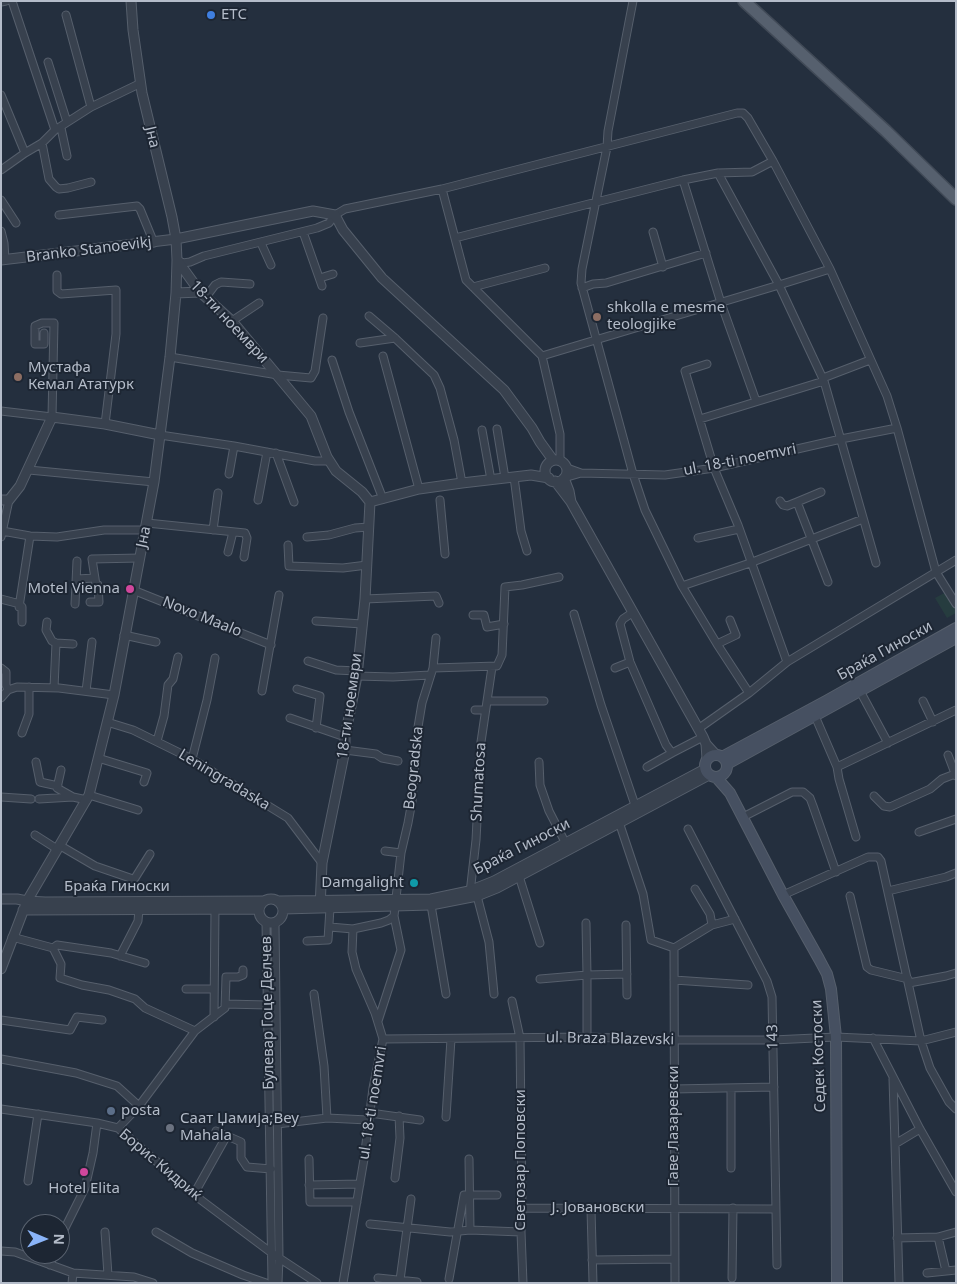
<!DOCTYPE html>
<meta charset="utf-8">
<style>
body{margin:0}
#map{position:relative;width:957px;height:1284px;overflow:hidden;background:#242f3e;font-family:"Noto Sans",sans-serif}
canvas{display:block}
.frame{position:absolute;inset:0;border:2px solid #b4bcc9;pointer-events:none}
.north{position:absolute;left:20px;top:1214px;width:50px;height:50px;box-sizing:border-box;background:#1d2633;border:1px solid #59626f;border-radius:50%;rotate:91deg;font-size:14px;font-weight:700;line-height:20px;text-align:center;color:#b4bcc9}
.north::after{content:'';display:block;margin:auto;width:18px;height:22px;background:#8ab4f8;clip-path:polygon(50% 0,100% 100%,50% 72%,0 100%)}
</style>
<div id="map">
<canvas width="957" height="1284"></canvas>
<div class="frame"></div>
<div class="north">N</div>
</div>
<script>
const g = document.querySelector('canvas').getContext('2d');
g.lineJoin = 'round';
function paint(path, color) {
  g.fillStyle = color;
  g.fill(path, 'evenodd');
}
function poly(rows) {
  const path = new Path2D();
  for (const r of rows) {
    if (r.length === 3) {
      path.moveTo(r[0] + r[2], r[1]);
      path.arc(r[0], r[1], r[2], 0, 2 * Math.PI);
      continue;
    }
    path.moveTo(r[0], r[1]);
    for (let i = 2; i < r.length; i += 2) path.lineTo(r[i], r[i + 1]);
  }
  return path;
}
function strokePath(path, color, width, dash) {
  g.strokeStyle = color;
  g.lineWidth = width;
  g.lineCap = dash ? 'butt' : 'round';
  g.setLineDash(dash || []);
  g.stroke(path);
}
function drawText(font, color, halo, rows, align = 'center') {
  g.font = font + ' "Noto Sans",sans-serif';
  g.lineWidth = 4;
  g.setLineDash([]);
  g.textBaseline = 'middle';
  g.strokeStyle = halo;
  g.fillStyle = color;
  for (const [text, x, y, turn = 0] of rows) {
    g.save();
    g.translate(x, y);
    g.rotate((+turn || 0) * Math.PI / 180);
    g.textAlign = isNaN(turn) ? turn : align;
    if (halo) g.strokeText(text, 0, 0);
    g.fillText(text, 0, 0);
    g.restore();
  }
}
paint(poly([
 [946,592,956,608,956,613,947,618,935,598]
]), '#263c3f');
const minor = poly([
 [12,1,55,130],
 [633,1,608,131,607,147,582,269,581,283,633,474,645,510,682,586,717,644,749,693],
 [1,2,6,1],
 [66,15,91,107],
 [48,62,67,122],
 [1,95,25,153],
 [61,128,67,156],
 [42,143,49,179,56,187,59,189,68,188,91,182],
 [1,170,25,153,42,143,55,130,91,107,141,83],
 [718,173,779,285,824,381,876,563],
 [683,180,721,303,756,401],
 [442,189,466,280,542,356,560,434,560,460],
 [1,200,16,223],
 [59,215,137,206,140,209,154,243],
 [1,231,4,243,5,260],
 [303,232,322,286],
 [653,232,663,267],
 [455,238,683,180,718,173,752,172,773,161],
 [261,243,271,265],
 [178,260,183,263,190,262,204,256,317,228,329,223,335,215,345,209,442,189,737,113,743,113,748,118,773,161,830,269,887,396,897,428,936,572,956,604],
 [57,275,57,291,61,294,116,290,116,334,105,424],
 [320,278,333,274],
 [473,287,545,268],
 [582,288,593,284,606,283,706,253],
 [206,297,215,285,221,282,250,284],
 [369,316,396,339,434,375,440,388,454,440,462,483],
 [232,321,259,303],
 [360,343,395,338],
 [383,356,419,489],
 [542,356,779,285,830,269],
 [170,357,278,375,311,378,315,371,323,318],
 [332,360,349,412,383,499],
 [707,364,685,371,714,468,738,525,787,662],
 [823,378,870,360],
 [1,411,52,417,54,323,42,323,35,326,35,344,44,344,44,333],
 [700,419,824,381],
 [497,429,505,478],
 [482,430,491,480],
 [160,435,234,446,315,461,330,461],
 [276,453,294,502],
 [567,468,581,473],
 [29,470,154,482],
 [229,474,234,446],
 [514,477,521,531,527,551],
 [564,478,581,473,665,475,714,468,841,439,897,428],
 [258,500,267,452],
 [440,500,445,554],
 [780,501,783,505,787,506,797,502,828,582],
 [797,502,821,492],
 [147,523,245,533,247,538,244,557],
 [213,530,218,493],
 [2,531,30,536,57,537,104,530,146,530],
 [1,537,9,500],
 [307,537,329,535,355,528,369,527],
 [698,538,739,529],
 [288,545,289,566,343,568,367,565],
 [228,552,233,532],
 [77,579,95,578],
 [682,586,750,563,863,519],
 [133,590,271,645],
 [1,599,20,604],
 [365,599,436,596,439,603],
 [90,602,99,602,98,585,96,585,92,559,140,558],
 [75,604,77,561],
 [632,613,623,619,620,624,630,662,666,745,672,753,647,767],
 [574,614,601,705,635,805],
 [473,615,484,615,487,627,504,624],
 [316,621,362,624],
 [22,622,22,607,19,607,30,536],
 [47,622,46,630,52,641,56,643,73,644],
 [124,635,156,642],
 [717,644,736,635,730,620],
 [308,661,336,670,357,671],
 [1,668,6,672,6,685,8,690],
 [433,668,497,666,502,655,505,587,522,585,559,577],
 [615,668,630,662],
 [357,676,393,677,430,675],
 [54,688,56,643],
 [297,689,320,696,316,728],
 [86,691,92,642],
 [262,691,279,595],
 [860,691,888,743],
 [1,698,8,690,17,687,59,688,114,695],
 [487,701,544,701],
 [923,701,933,722],
 [475,710,485,710],
 [815,716,837,767,839,779,856,837],
 [290,718,345,737],
 [107,722,133,730,192,759,288,818,322,863],
 [698,729,749,693,787,662,956,560],
 [22,733,29,714,29,687],
 [157,741,164,716,168,685,173,679,178,657],
 [345,750,376,754,382,758,398,761],
 [672,753,703,737],
 [948,755,956,776],
 [98,758,147,773,144,782],
 [192,759,207,700,215,658],
 [36,762,40,782,58,786],
 [539,762,540,785,549,811,565,842],
 [837,767,956,710],
 [61,770,57,788,73,797],
 [89,795,138,810],
 [874,796,884,806,890,807,930,789,942,779,955,774],
 [1,797,31,799],
 [39,799,73,797,87,800],
 [743,817,792,792,803,792,810,798,813,806,836,872],
 [619,822,643,894,651,940,674,948],
 [688,829,767,981,772,997,777,1265],
 [919,832,956,819],
 [35,835,57,849],
 [59,845,95,866,133,879,135,878,150,854],
 [385,851,401,853],
 [519,876,540,943],
 [695,889,710,914,712,925],
 [888,891,946,877,956,873],
 [470,893,476,840,481,742,492,667],
 [783,895,868,857,878,857,881,861,921,1041,930,1068,949,1102,956,1109],
 [477,896,489,942,494,994],
 [850,896,867,967,871,970,908,979],
 [431,905,446,994],
 [266,923,272,1283],
 [275,923,279,1258,278,1283],
 [586,923,587,975,627,974],
 [626,925,627,995],
 [330,927,353,929],
 [12,937,53,948,61,964,60,978,82,985,109,990,135,999,145,1008,195,1031],
 [307,941,328,940,330,908],
 [53,948,57,945,111,953,145,963],
 [120,956,138,921,139,909],
 [540,979,587,975,587,1037],
 [674,980,748,985],
 [909,983,946,976,956,973],
 [186,989,213,989],
 [314,994,324,1066,327,1118],
 [512,1001,520,1038,522,1208,521,1232,523,1283],
 [225,1004,268,1005],
 [214,1017,215,909],
 [1,1020,70,1030,77,1017,102,1020],
 [378,1021,401,950,394,916],
 [873,1038,920,1129,956,1192],
 [383,1039,587,1037,674,1040,773,1040,836,1037,921,1041,956,1032],
 [1,1059,76,1073,117,1086,139,1106],
 [893,1079,895,1144],
 [674,1089,774,1087],
 [1,1109,97,1123,118,1128,201,1200,273,1254,317,1283],
 [370,1113,420,1120],
 [446,1117,451,1039],
 [277,1124,327,1118,368,1120],
 [118,1128,139,1106,195,1031,225,1008,226,977,238,977,243,975,243,970],
 [216,1131,241,1142,241,1158,247,1167,271,1169],
 [309,1159,310,1202,357,1202],
 [469,1159,470,1230],
 [731,1168,731,1088],
 [395,1178,400,1138,399,1116],
 [28,1181,38,1114],
 [309,1185,360,1184],
 [194,1194,226,1137],
 [522,1208,776,1209],
 [591,1209,593,1283],
 [370,1224,450,1232,470,1230,521,1232],
 [105,1232,108,1275],
 [156,1232,192,1253,243,1275,266,1283],
 [938,1237,946,1271],
 [60,1238,85,1188,93,1153,97,1123],
 [897,1238,938,1237,956,1232],
 [1,1251,15,1252,73,1273,134,1277,153,1283],
 [592,1260,675,1259],
 [50,1265,54,1254],
 [927,1273,956,1270],
 [378,1278,417,1282],
 [732,1278,733,1208],
 [449,1279,464,1195,497,1195],
 [400,1280,411,1199],
 [72,1283,73,1273],
 [343,1283,364,1159,373,1088,383,1039,375,1013,356,969,352,952,353,929,381,923,389,920,394,916,401,853,408,823,412,801,417,733,422,703,433,668,436,638],
 [675,1283,674,948,712,925,735,919],
 [899,1283,895,1144,920,1129]
]);
const tertiary = poly([
 [1,260,176,239,313,211,335,215,343,230,382,278,504,390,532,428,540,442,553,460],
 [177,260,200,292,232,321,311,416,327,457,336,471,362,492,370,502,365,599,357,676,345,737,345,750,322,863,320,908],
 [176,293,200,292],
 [556,471,11],
 [564,478,569,491,571,502],
 [555,481,571,502,703,737,706,744,707,759],
 [1,500,9,500,20,486,52,417,105,424,160,435],
 [370,502,419,489,462,483,531,475,549,478],
 [706,744,716,755],
 [271,911,12],
 [1,899,17,899,27,901,45,902,263,901],
 [279,901,431,899,469,891,494,881,705,769],
 [283,909,431,905,477,896,497,888,709,775],
 [23,910,259,909],
 [1,969,27,901,89,795,114,695,154,482,170,357,176,293,177,260,176,239,172,217,142,93,133,30,131,1]
]);
const secondary = poly([
 [716,766,11],
 [722,757,826,701,956,628],
 [727,764,956,638],
 [716,777,730,793,783,895,819,959,827,974,831,989,836,1037,837,1283]
]);
const primary = poly([
 [744,1,886,131,956,199]
]);
strokePath(minor, '#565f6c', 9);
strokePath(tertiary, '#565f6c', 11);
strokePath(secondary, '#565f6c', 12);
strokePath(primary, '#414a57', 14);
strokePath(minor, '#38414e', 7);
strokePath(tertiary, '#38414e', 9);
strokePath(secondary, '#465061', 10);
strokePath(primary, '#56606e', 11);
for (const [x, y, r, color] of [
 [211,15,5,"#3f7fe0"],
 [597,317,5,"#8d6e63"],
 [18,377,5,"#8d6e63"],
 [130,589,5,"#d1479c"],
 [414,883,5,"#0f9aa8"],
 [111,1111,5,"#5c6f8a"],
 [170,1128,5,"#6b7280"],
 [84,1172,5,"#d1479c"]
]) {
  const dot = new Path2D();
  dot.arc(x, y, r, 0, 2 * Math.PI);
  g.fillStyle = color;
  g.fill(dot);
  strokePath(dot, '#1d2633', 2);
}
drawText('15px', '#b4bcc9', '#1d2633', [
 ["ETC",221,15],
 ["shkolla e mesme",607,308],
 ["teologjike",607,325],
 ["Мустафа",28,368],
 ["Кемал Ататурк",28,385],
 ["Motel Vienna",120,589,"right"],
 ["Damgalight",404,883,"right"],
 ["posta",121,1111],
 ["Саат Џамија;Bey",180,1119],
 ["Mahala",180,1136],
 ["Hotel Elita",84,1189,"center"]
], 'left');
drawText('15px', '#b4bcc9', '#1d2633', [
 ["Јна",152,137,77],
 ["Branko Stanoevikj",89,250,-7],
 ["18-ти ноември",229,322,47],
 ["ul. 18-ti noemvri",740,460,-11],
 ["Јна",144,537,-78],
 ["Novo Maalo",202,617,22],
 ["Браќа Гиноски",885,651,-29],
 ["18-ти ноември",350,706,-82],
 ["Beogradska",414,768,-84],
 ["Leningradaska",224,780,31],
 ["Shumatosa",479,782,-87],
 ["Браќа Гиноски",522,847,-27],
 ["Браќа Гиноски",117,887],
 ["Булевар Гоце Делчев",268,1013,-91],
 ["143",773,1037,-91],
 ["ul. Braza Blazevski",610,1039,1],
 ["Седек Костоски",819,1056,-92],
 ["ul. 18-ti noemvri",373,1103,-81],
 ["Гаве Лазаревски",674,1126,-90],
 ["Светозар Поповски",521,1160,-90],
 ["Борис Кидриќ",160,1165,40],
 ["Ј. Јовановски",598,1208]
]);
</script>
